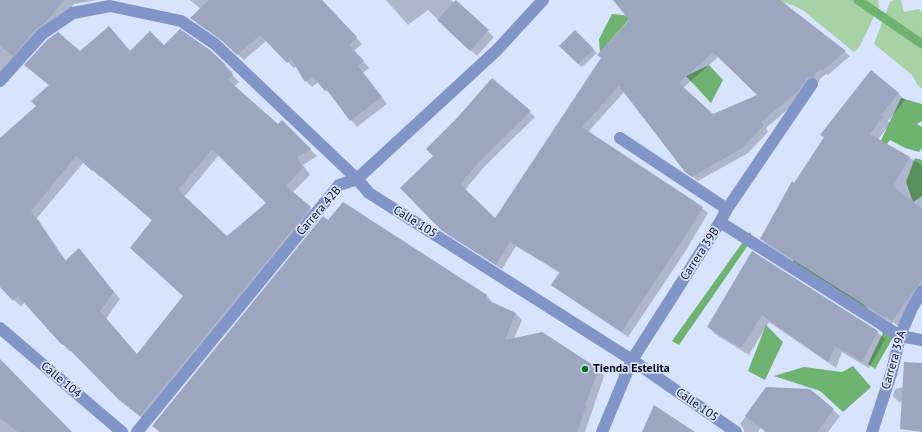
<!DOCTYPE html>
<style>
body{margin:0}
canvas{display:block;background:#d8e3fd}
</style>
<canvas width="922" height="432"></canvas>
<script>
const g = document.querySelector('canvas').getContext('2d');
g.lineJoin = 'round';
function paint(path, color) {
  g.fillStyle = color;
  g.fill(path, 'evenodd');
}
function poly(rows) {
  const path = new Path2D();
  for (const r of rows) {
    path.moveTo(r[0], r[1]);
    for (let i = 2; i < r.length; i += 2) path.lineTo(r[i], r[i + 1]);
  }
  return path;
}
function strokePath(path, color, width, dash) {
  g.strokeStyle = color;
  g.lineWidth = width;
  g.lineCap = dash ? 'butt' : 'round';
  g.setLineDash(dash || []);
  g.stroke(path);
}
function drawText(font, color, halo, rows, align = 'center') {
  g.font = font + ' "PT Sans",sans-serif';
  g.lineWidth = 3.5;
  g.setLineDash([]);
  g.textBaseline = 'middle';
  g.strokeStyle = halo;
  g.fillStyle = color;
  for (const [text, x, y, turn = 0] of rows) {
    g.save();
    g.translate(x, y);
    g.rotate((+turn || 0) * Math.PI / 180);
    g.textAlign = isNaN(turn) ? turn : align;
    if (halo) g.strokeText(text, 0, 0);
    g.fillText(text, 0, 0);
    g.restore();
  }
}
paint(poly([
 [777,0,878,0,879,6,860,46,854,52,805,12,795,6],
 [894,0,901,0,904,12,919,9,922,12,922,89,917,84,912,75,874,44,890,2]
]), '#a6d2a6');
paint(poly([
 [612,14,632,16,600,52,599,39],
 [709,65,723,80,711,103,686,76],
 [901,98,922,104,922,121,917,124,922,127,922,148,919,152,905,148,890,140,867,170],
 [915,158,922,160,922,196,913,202,906,182],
 [750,232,753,238,679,345,672,341],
 [795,252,847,289,895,334,875,369,868,364,883,333,836,294,792,268],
 [766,325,783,342,765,380,748,371],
 [853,366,871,387,843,412,820,391,774,376,804,367,842,372]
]), '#6fb371');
paint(poly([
 [0,0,97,0,74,4,52,29,0,72],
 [190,0,321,0,362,44,354,51,369,68,363,73,387,104,357,127,332,96,318,82,312,87,306,81,297,65,294,68,266,41,244,60,227,44,198,24,192,18,201,9],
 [386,0,451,0,494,37,477,56,428,10,408,25],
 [614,0,778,0,850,56,828,75,826,74,819,80,820,82,815,82,803,96,766,128,768,132,748,153,698,181,686,171,625,91,588,132,702,208,708,213,685,252,628,337,558,290,552,285,560,273,516,246,502,269,448,235,401,188,434,156,458,117,492,79,535,117,484,167,465,190,496,220,630,20],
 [718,57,759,96,713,115,683,88],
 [575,31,597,53,582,67,560,46],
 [115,34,131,52,164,47,210,51,232,72,231,73,239,82,234,87,278,125,282,122,317,156,303,165,310,175,292,193,317,214,147,422,127,406,74,352,69,351,25,302,21,307,0,286,0,140,38,106,50,86,26,65,80,52],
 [219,155,267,203,227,237,184,197],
 [84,162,100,177,101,176,153,221,184,297,137,355,106,319,120,299,79,250,66,261,37,218],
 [898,93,905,100,888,121,890,123,878,140,922,165,922,294,899,327,893,322,892,324,768,245,761,238,794,184,825,138,821,135],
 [328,222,486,295,492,302,492,303,516,314,522,320,514,339,598,369,604,376,585,432,160,432,153,426],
 [752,252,877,332,885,339,869,368,842,352,836,368,769,322,749,355,715,334,708,326],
 [0,366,63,432,0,432],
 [922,382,922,407,899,402,893,396,895,389,922,383],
 [767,388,809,390,840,416,828,432,779,432,763,422,758,432,744,432,744,429,740,424]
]), '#0003');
strokePath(poly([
 [858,0,922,44]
]), '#6fb371', 9);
paint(poly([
 [0,0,64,0,46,22,36,29,13,56,0,46],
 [209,0,322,0,357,37,349,45,364,61,358,66,382,97,350,121,327,90,325,91,312,76,305,82,291,59,287,63,260,35,237,55,219,38,190,18],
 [456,0,489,30,470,51,437,20],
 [613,0,780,0,846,51,822,71,820,69,814,74,815,76,814,77,809,77,806,79,798,91,761,122,764,126,742,148,692,177,685,172,619,86,582,127,703,207,679,246,637,309,622,332,551,285,560,272,510,242,496,265,441,230,400,188,433,156,426,149,458,117,492,78,531,111,479,162,460,184,495,218,601,58,597,55,629,20],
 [713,52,757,95,713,114,679,83],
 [109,26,130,51,150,31,164,45,180,29,210,50,226,65,225,66,233,74,228,80,278,124,282,120,311,149,297,157,303,168,286,186,311,207,140,416,119,400,66,346,61,344,18,296,13,301,0,287,0,138,36,106,31,101,49,85,24,65,47,40,58,32,80,51],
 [212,149,266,203,227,236,178,190],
 [76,156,92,171,93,170,152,220,130,248,183,296,137,354,100,311,114,292,79,248,65,261,31,211],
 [575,30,594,49,578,64,559,46],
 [871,70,899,93,881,115,884,116,870,134,910,157,893,186,922,209,922,280,892,321,886,316,885,318,760,239,792,181,794,183,824,137,820,135],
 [343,202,487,295,485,299,516,313,505,340,542,332,599,369,585,405,587,405,577,432,160,432,152,426,323,216,328,220],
 [752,251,878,331,862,362,835,346,828,362,762,315,741,348,707,327],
 [0,359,72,432,18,432,0,418],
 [904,362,922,363,922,432,900,429],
 [766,387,810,389,834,409,817,432,766,432,745,416],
 [654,405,695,432,642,432]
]), '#9ca6be');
strokePath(poly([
 [0,81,42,34,73,13,110,6,181,21,215,44,357,179,369,193,632,360,736,432],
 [620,138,727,209],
 [720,222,900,336,922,340],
 [0,328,122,432],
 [137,432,339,185,357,179,497,50,543,0],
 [602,432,632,360,720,222,727,209,812,84],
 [872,432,892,371,900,336,912,308,922,291]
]), '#8295c9', 12);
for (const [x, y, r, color] of [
 [585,369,4,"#0b6f1e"]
]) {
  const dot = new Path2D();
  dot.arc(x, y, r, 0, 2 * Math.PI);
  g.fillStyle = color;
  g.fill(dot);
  strokePath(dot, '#d8e3fd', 1.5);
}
drawText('12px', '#0a0d15', '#d8e3fd', [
 ["Carrera 42B",319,211,-49],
 ["Calle 105",415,222,32],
 ["Carrera 39B",700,254,-57],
 ["Carrera 39A",894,360,-74],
 ["Calle 104",61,380,40],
 ["Calle 105",697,405,35]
]);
drawText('bold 12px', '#0a0d15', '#d8e3fd', [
 ["Tienda Estelita",593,369]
], 'left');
</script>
